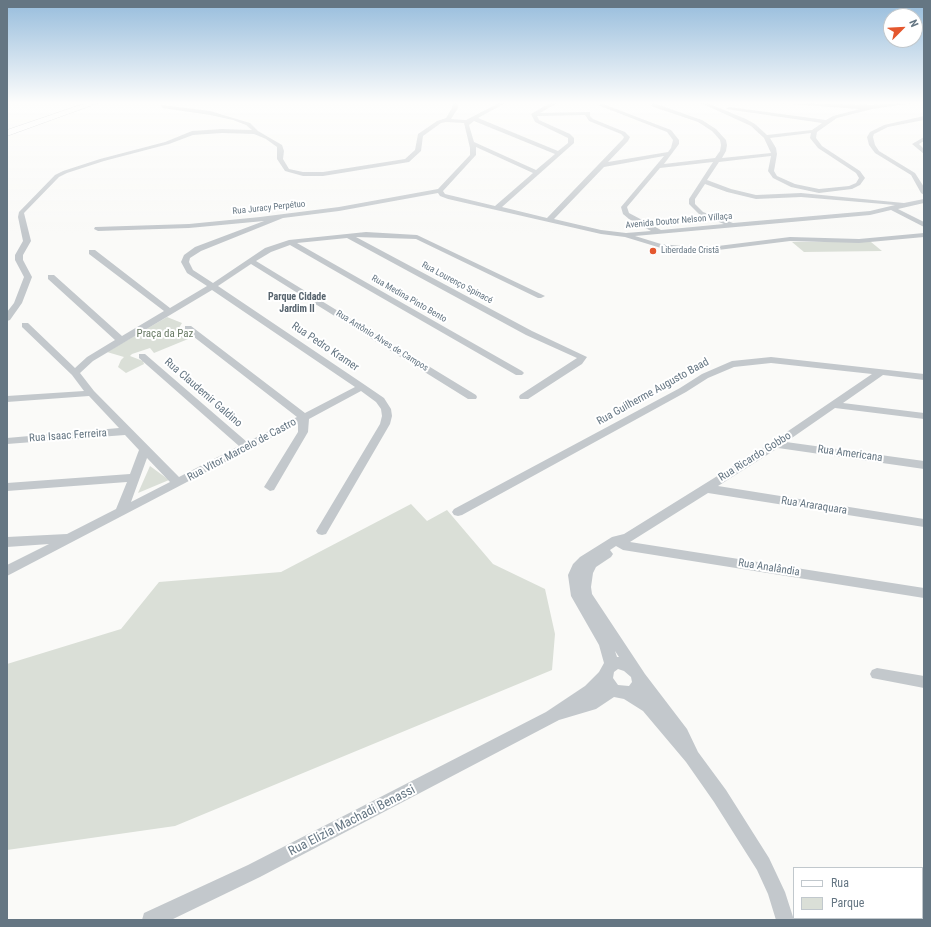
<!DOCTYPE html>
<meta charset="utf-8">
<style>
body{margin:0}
#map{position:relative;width:931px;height:927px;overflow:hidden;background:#fafaf8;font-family:"Roboto Condensed",sans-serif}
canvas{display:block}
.frame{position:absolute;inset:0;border:8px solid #657683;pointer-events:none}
.legend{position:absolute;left:793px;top:867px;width:130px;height:52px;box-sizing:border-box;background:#fff;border:1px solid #c1c8cd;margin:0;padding:5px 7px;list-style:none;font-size:12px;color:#657683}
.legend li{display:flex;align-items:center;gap:8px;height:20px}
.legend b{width:20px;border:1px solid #c1c8cd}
.north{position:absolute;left:883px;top:8px;width:40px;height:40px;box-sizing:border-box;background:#fff;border:1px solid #c1c8cd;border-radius:50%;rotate:66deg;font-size:11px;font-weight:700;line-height:16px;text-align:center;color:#657683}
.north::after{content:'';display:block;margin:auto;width:14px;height:18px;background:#e4572e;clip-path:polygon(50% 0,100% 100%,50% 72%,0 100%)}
</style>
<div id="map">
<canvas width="931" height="927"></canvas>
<div class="frame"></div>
<ul class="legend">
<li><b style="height:5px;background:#fff"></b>Rua</li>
<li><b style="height:11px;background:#dadfd7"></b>Parque</li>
</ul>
<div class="north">N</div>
</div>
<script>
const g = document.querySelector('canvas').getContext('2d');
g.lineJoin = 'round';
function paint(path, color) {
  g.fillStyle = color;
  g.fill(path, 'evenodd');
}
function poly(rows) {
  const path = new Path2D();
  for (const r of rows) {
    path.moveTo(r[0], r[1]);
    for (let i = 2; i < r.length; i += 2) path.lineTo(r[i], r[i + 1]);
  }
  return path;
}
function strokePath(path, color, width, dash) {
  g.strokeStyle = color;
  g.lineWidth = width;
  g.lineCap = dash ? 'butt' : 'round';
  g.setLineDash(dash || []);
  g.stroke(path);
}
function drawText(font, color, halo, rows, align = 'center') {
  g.font = font + ' "Roboto Condensed",sans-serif';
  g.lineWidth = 4;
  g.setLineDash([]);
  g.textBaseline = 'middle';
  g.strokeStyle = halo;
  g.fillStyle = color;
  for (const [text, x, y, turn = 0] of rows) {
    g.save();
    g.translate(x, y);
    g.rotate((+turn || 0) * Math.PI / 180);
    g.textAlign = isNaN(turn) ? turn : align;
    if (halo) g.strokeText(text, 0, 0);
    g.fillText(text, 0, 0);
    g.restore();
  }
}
paint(poly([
 [792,242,871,242,882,251,804,252],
 [167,317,182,323,179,328,193,337,154,353,150,348,132,354,130,356,143,361,144,364,126,373,118,367,121,360,124,357,107,352],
 [150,466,169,480,138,493],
 [411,504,427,521,447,510,493,564,545,589,555,634,552,670,175,826,7,850,7,664,121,629,159,582,281,572]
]), '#dadfd7');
const primary = poly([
 [86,103,98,103,7,136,7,130,86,103]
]);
strokePath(primary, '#b5babe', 1);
paint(poly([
 [453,103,457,103,458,108,451,119,466,120,499,103,505,103,478,118,558,151,568,143,568,138,535,122,531,114,550,103,557,103,540,113,590,112,590,116,593,119,625,132,630,137,628,141,608,162,668,152,671,148,673,140,667,132,598,105,603,104,671,130,679,140,679,144,664,164,715,158,720,151,721,145,720,140,712,131,698,122,651,106,653,103,702,120,716,129,726,140,727,145,726,151,722,158,771,153,764,138,751,126,701,103,707,103,746,119,755,124,767,135,812,130,822,123,726,109,729,107,826,120,833,116,860,109,778,103,872,105,912,103,872,109,837,118,817,132,816,138,822,146,860,171,865,178,860,185,852,189,819,193,791,187,773,178,768,171,771,156,719,162,707,180,731,189,756,195,801,193,904,203,924,199,924,203,898,209,924,222,924,227,891,210,870,215,635,236,661,244,702,248,790,237,859,239,924,233,924,237,859,243,790,241,702,252,661,248,625,237,601,234,448,199,440,196,438,193,339,211,283,218,201,251,190,258,189,262,193,270,213,283,265,248,289,240,366,232,417,235,545,296,541,298,538,298,416,239,356,237,532,331,587,357,582,364,528,399,520,399,519,397,520,395,577,358,526,335,347,238,297,243,522,371,524,373,522,375,516,375,290,245,271,252,256,261,476,395,477,397,476,399,468,399,251,264,218,286,365,385,384,398,391,409,392,416,390,424,326,534,322,535,318,534,316,531,380,424,382,416,381,409,376,402,361,391,309,419,308,432,274,490,270,491,264,487,298,432,298,424,7,576,7,565,49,544,7,547,7,537,67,534,116,509,127,482,7,491,7,483,130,474,139,450,125,435,7,444,7,438,119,428,89,396,7,402,7,396,84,391,72,375,22,327,22,323,28,323,75,368,87,357,115,340,48,279,48,275,54,275,122,336,164,311,89,254,89,250,95,250,170,308,207,286,187,273,181,262,184,255,195,247,264,221,189,228,98,231,94,229,95,227,189,224,260,217,339,207,438,189,470,155,470,148,464,123,446,122,441,123,423,136,421,151,409,162,323,176,303,176,285,171,277,159,277,147,266,139,254,134,222,133,193,135,169,144,104,161,67,173,59,177,24,213,31,241,23,255,23,260,32,277,22,303,10,320,7,321,7,312,14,303,24,277,15,260,15,255,23,241,18,217,19,212,55,175,63,171,100,159,165,142,192,131,222,129,252,130,246,125,233,120,210,115,163,108,161,105,210,111,250,123,258,131,282,145,284,151,283,159,289,169,303,172,323,172,405,159,415,150,418,134,437,121,446,118,452,108,453,103],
 [585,115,589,121,621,134,624,137,623,139,547,218,502,207,574,143,574,138,570,134,539,120,537,116,585,115],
 [474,121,555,154,536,170,474,142,469,125,474,121],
 [811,133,810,138,818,148,856,173,859,178,856,183,849,186,819,189,795,184,777,176,774,171,777,154,776,148,770,138,811,133],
 [476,147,533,173,495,206,445,194,443,191,476,155,476,147],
 [664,156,621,207,623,214,629,219,651,231,626,233,601,230,554,219,604,167,664,156],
 [713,162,689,199,689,204,699,214,724,224,661,230,629,213,627,207,660,168,713,162],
 [705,184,727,192,756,199,801,197,895,205,870,211,733,223,703,212,695,204,695,199,705,184],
 [212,290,355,387,305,413,191,326,185,326,185,330,297,417,247,442,145,354,139,354,139,358,239,446,179,477,94,391,80,373,93,361,212,290],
 [147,458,170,482,131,502,147,458],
 [924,116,924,120,888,127,874,134,873,137,875,145,879,151,915,173,924,187,924,195,921,193,911,175,875,153,869,145,867,137,870,132,884,125,924,116],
 [924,137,924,141,919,144,924,149,924,154,912,144,924,137],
 [771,357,924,374,924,380,883,375,843,403,924,413,924,419,835,408,786,442,924,461,924,469,778,448,718,486,924,519,924,527,708,493,630,542,924,588,924,598,623,550,616,546,610,550,613,554,611,557,596,567,593,573,591,587,592,594,645,674,687,729,698,752,726,790,769,858,785,892,794,920,776,920,768,894,757,870,714,802,686,762,643,711,624,699,614,697,596,709,559,720,260,877,171,920,142,920,144,913,248,865,546,712,585,686,599,672,604,663,599,645,571,596,568,575,573,564,580,557,612,537,624,534,772,442,872,374,771,363,734,367,708,378,686,392,462,515,458,516,454,515,452,512,454,509,680,388,702,374,732,361,771,357],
 [615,651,619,657,617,657,615,651],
 [618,669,624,671,631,677,632,682,629,686,618,685,613,678,614,672,618,669],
 [877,668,924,676,924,688,872,678,870,674,872,670,877,668]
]), '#c3c8cc');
paint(primary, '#fff');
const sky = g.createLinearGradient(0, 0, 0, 233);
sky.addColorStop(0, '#96bcdc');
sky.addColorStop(0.44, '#fdfdfc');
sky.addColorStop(1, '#fdfdfc00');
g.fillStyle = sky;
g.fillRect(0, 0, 931, 233);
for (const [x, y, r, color] of [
 [653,251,4,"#e4572e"]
]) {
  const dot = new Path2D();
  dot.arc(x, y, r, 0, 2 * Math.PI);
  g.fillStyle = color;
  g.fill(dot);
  strokePath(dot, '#fff', 1.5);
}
drawText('9px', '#657683', '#fff', [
 ["Rua Juracy Perpétuo",269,208,-6],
 ["Avenida Doutor Nelson Villaça",679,221,-5],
 ["Rua Lourenço Spinacé",457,283,28],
 ["Rua Medina Pinto Bento",409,299,30],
 ["Rua Antônio Alves de Campos",382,341,32]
]);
drawText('9px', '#657683', '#fff', [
 ["Liberdade Cristã",661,251]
], 'left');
drawText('bold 10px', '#57646e', '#fff', [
 ["Parque Cidade",297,297],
 ["Jardim II",297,309]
]);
drawText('11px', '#687a64', '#fff', [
 ["Praça da Paz",165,334]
]);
drawText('11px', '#657683', '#fff', [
 ["Rua Pedro Kramer",325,347,34],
 ["Rua Guilherme Augusto Baad",653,392,-29],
 ["Rua Claudemir Galdino",203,393,41],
 ["Rua Isaac Ferreira",68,436,-4],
 ["Rua Vitor Marcelo de Castro",242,450,-28],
 ["Rua Americana",850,454,8],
 ["Rua Ricardo Gobbo",755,457,-32],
 ["Rua Araraquara",814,506,9],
 ["Rua Analândia",769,568,9]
]);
drawText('13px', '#657683', '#fff', [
 ["Rua Elizia Machadi Benassi",352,821,-27]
]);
</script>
